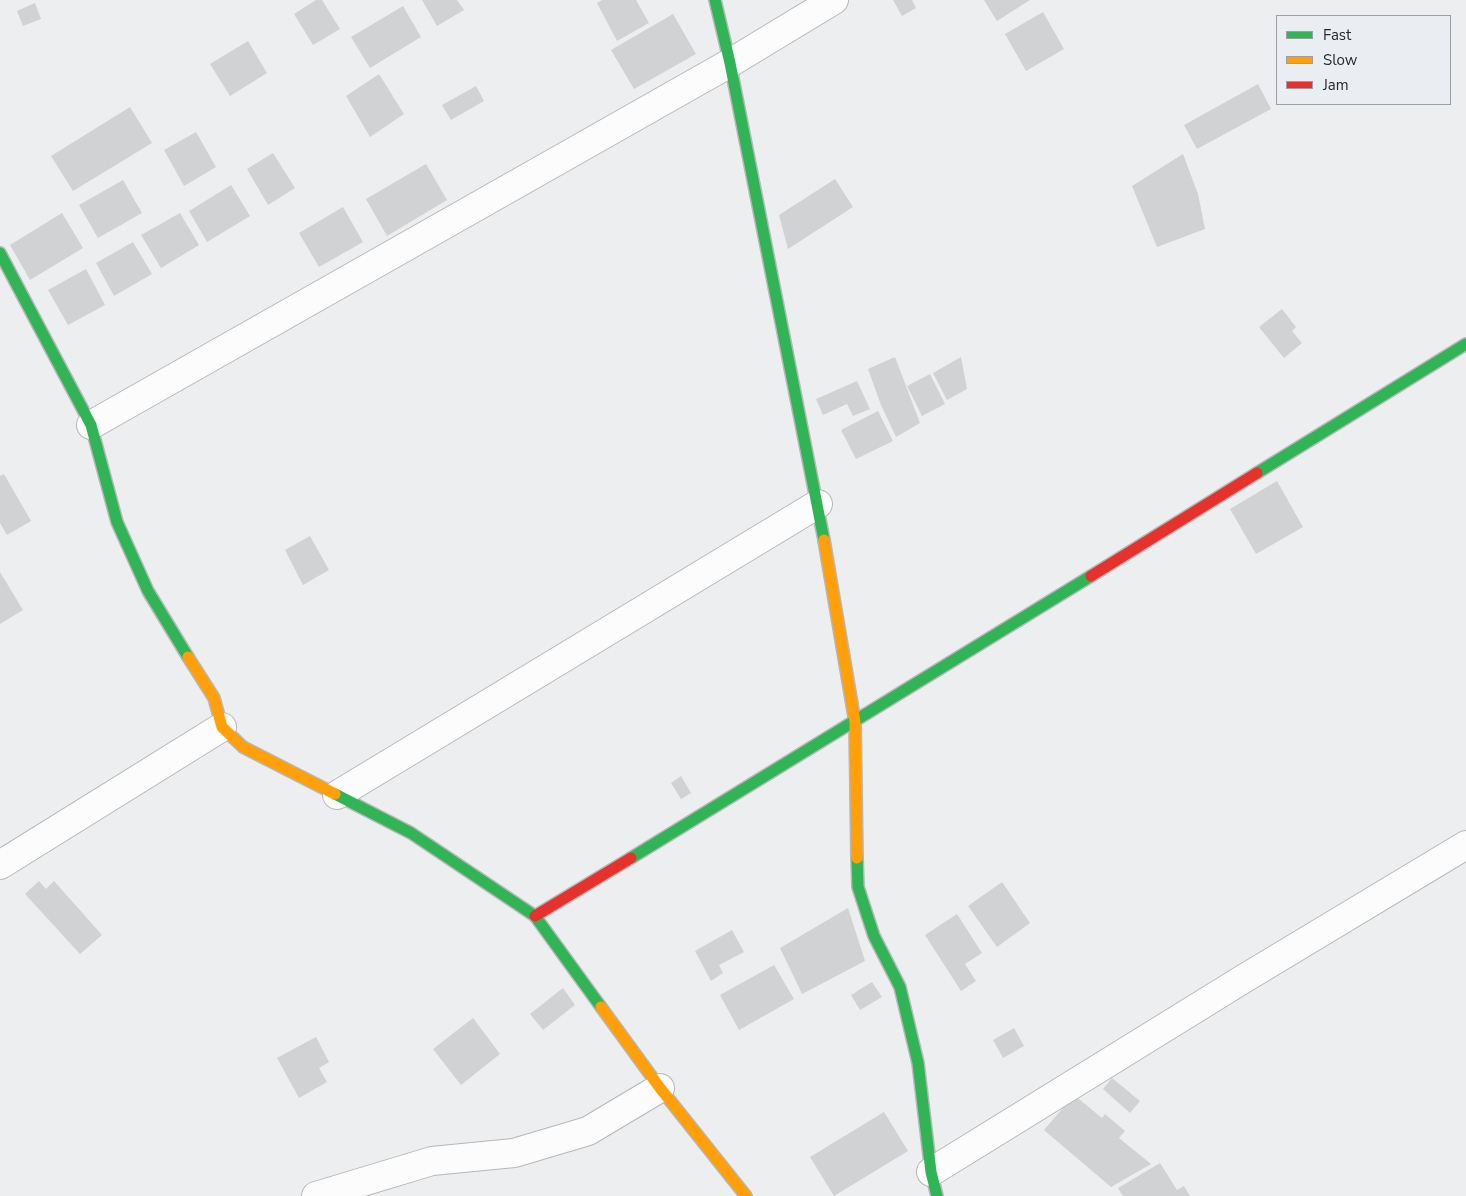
<!DOCTYPE html>
<style>
body{margin:0}
#map{position:relative;width:1466px;height:1196px;overflow:hidden;background:#eceef0;font-family:"Nunito Sans",sans-serif}
canvas{display:block}
.legend{position:absolute;left:1276px;top:15px;width:175px;height:90px;box-sizing:border-box;background:#eaedf2;border:1px solid #9c9ea2;margin:0;padding:6px 9px;list-style:none;font-size:15px;color:#27282a}
.legend li{display:flex;align-items:center;gap:10px;height:25px}
.legend b{width:25px;border:1px solid #9c9ea2}
</style>
<div id="map">
<canvas width="1466" height="1196"></canvas>
<ul class="legend">
<li><b style="height:6px;background:#30b455"></b>Fast</li>
<li><b style="height:6px;background:#ff9f0a"></b>Slow</li>
<li><b style="height:6px;background:#e5322d"></b>Jam</li>
</ul>
</div>
<script>
const g = document.querySelector('canvas').getContext('2d');
g.lineJoin = 'round';
function paint(path, color) {
  g.fillStyle = color;
  g.fill(path, 'evenodd');
}
function poly(rows) {
  const path = new Path2D();
  for (const r of rows) {
    path.moveTo(r[0], r[1]);
    for (let i = 2; i < r.length; i += 2) path.lineTo(r[i], r[i + 1]);
  }
  return path;
}
function strokePath(path, color, width, dash) {
  g.strokeStyle = color;
  g.lineWidth = width;
  g.lineCap = dash ? 'butt' : 'round';
  g.setLineDash(dash || []);
  g.stroke(path);
}
paint(poly([
 [316,0,322,0,340,29,313,45,294,14],
 [422,0,457,0,464,10,437,26],
 [602,0,636,0,649,23,617,41,597,3],
 [893,0,912,0,916,8,902,16],
 [984,0,1030,0,997,21],
 [35,3,41,19,23,26,17,11],
 [403,6,421,37,370,68,351,37],
 [1043,12,1064,49,1026,71,1005,34],
 [673,14,696,54,634,89,611,50],
 [248,41,267,73,230,96,210,64],
 [379,74,404,114,370,137,346,96],
 [1258,84,1271,109,1197,149,1184,125],
 [476,86,484,101,451,120,442,105],
 [130,107,152,143,73,191,51,156],
 [196,132,216,167,184,186,164,150],
 [273,153,295,188,268,205,247,169],
 [1183,154,1198,194,1205,229,1157,247,1132,186],
 [426,164,447,200,387,236,366,199],
 [835,179,853,207,788,249,779,215],
 [123,180,142,213,98,238,79,205],
 [231,185,250,216,207,242,189,211],
 [343,207,363,242,319,267,299,233],
 [62,213,83,248,30,280,10,245],
 [180,213,199,245,161,268,141,235],
 [133,242,152,274,114,296,96,263],
 [86,269,105,305,68,325,48,290],
 [1282,309,1296,327,1292,331,1302,343,1284,358,1259,327],
 [895,357,920,423,896,437,881,405,868,369],
 [961,357,967,389,947,400,933,373],
 [930,374,945,404,922,416,907,386],
 [857,381,870,409,853,416,847,404,823,415,816,399],
 [878,411,893,441,856,459,841,430],
 [4,474,31,521,7,535,0,523,0,476],
 [1277,481,1303,527,1256,554,1230,509],
 [310,536,329,570,303,585,285,550],
 [0,572,23,610,0,624],
 [681,776,691,793,681,799,671,783],
 [39,881,46,889,54,881,102,935,80,954,25,894],
 [1002,882,1030,923,997,947,968,906],
 [848,908,865,961,802,994,780,948],
 [957,914,982,953,965,964,976,981,961,991,925,935],
 [732,930,744,952,719,965,723,973,711,981,695,951],
 [774,965,794,999,739,1030,720,995],
 [872,982,882,997,860,1010,851,995],
 [563,988,575,1005,543,1030,530,1014],
 [473,1018,500,1054,461,1085,433,1049],
 [1014,1028,1024,1046,1003,1058,993,1040],
 [316,1037,329,1062,319,1068,327,1082,299,1098,277,1058],
 [1112,1078,1140,1101,1130,1113,1103,1089],
 [1074,1095,1102,1118,1105,1114,1125,1131,1119,1138,1151,1164,1111,1187,1044,1130],
 [884,1112,908,1151,834,1196,810,1157],
 [1160,1163,1177,1190,1184,1186,1190,1196,1123,1196,1118,1188]
]), '#d0d2d3');
const street = poly([
 [91,425,730,63,834,0],
 [337,795,818,504],
 [0,865,222,727],
 [931,1172,1245,978,1466,845],
 [316,1196,432,1161,514,1153,588,1131,660,1088]
]);
const fast = poly([
 [715,0,730,63,824,540],
 [0,253,91,425,117,522,148,591,188,657],
 [1257,473,1466,344],
 [335,794,411,833,535,916,601,1007],
 [631,858,1091,576],
 [857,858,858,887,874,936,900,987,918,1063,931,1172,937,1196]
]);
const slow = poly([
 [824,540,855,722,857,858],
 [188,657,214,698,222,727,243,747,335,794],
 [601,1007,660,1088,746,1196]
]);
const jam = poly([
 [1091,576,1257,473],
 [535,916,631,858]
]);
strokePath(street, '#b6b7b8', 30);
strokePath(fast, '#b6b7b8', 14);
strokePath(slow, '#b6b7b8', 14);
strokePath(jam, '#b6b7b8', 14);
strokePath(street, '#fcfcfd', 28);
strokePath(fast, '#30b455', 11);
strokePath(slow, '#ff9f0a', 11);
strokePath(jam, '#e5322d', 11);
</script>
